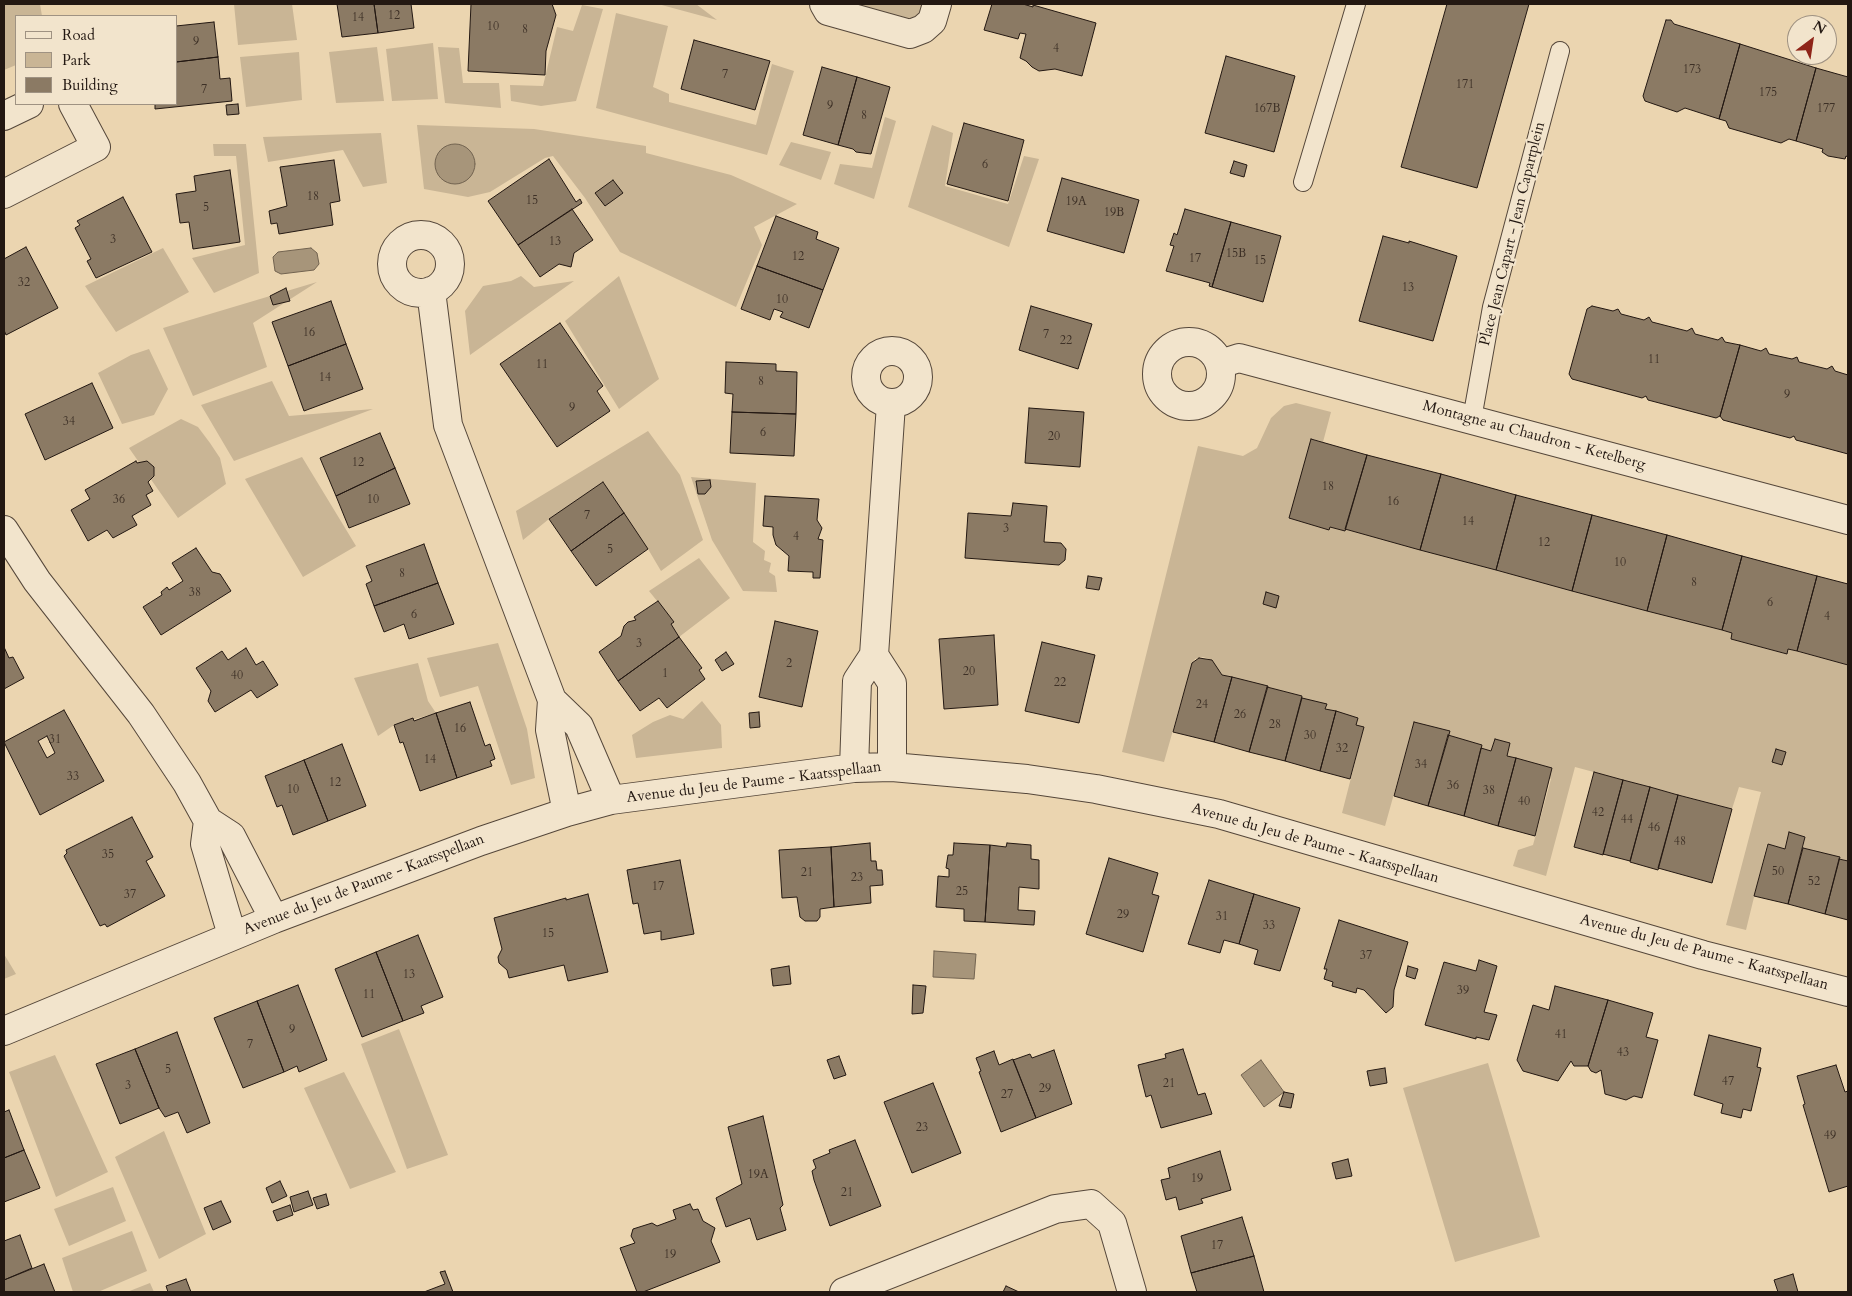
<!DOCTYPE html>
<style>
body{margin:0}
#map{position:relative;width:1852px;height:1296px;overflow:hidden;background:#ebd5b0;font-family:Cardo,serif}
canvas{display:block}
.frame{position:absolute;inset:0;border:5px solid #231812;pointer-events:none}
.legend{position:absolute;left:15px;top:15px;width:162px;height:90px;box-sizing:border-box;background:#f2e4cc;border:1px solid #9f9282;margin:0;padding:6px 9px;list-style:none;font-size:15px;color:#231812}
.legend li{display:flex;align-items:center;gap:10px;height:25px}
.legend b{width:25px;border:1px solid #9f9282}
.north{position:absolute;left:1787px;top:15px;width:50px;height:50px;box-sizing:border-box;background:#f2e4cc;border:1px solid #9f9282;border-radius:50%;rotate:31deg;font-size:14px;font-weight:700;line-height:20px;text-align:center;color:#231812}
.north::after{content:'';display:block;margin:auto;width:18px;height:22px;background:#8f2418;clip-path:polygon(50% 0,100% 100%,50% 72%,0 100%)}
</style>
<div id="map">
<canvas width="1852" height="1296"></canvas>
<div class="frame"></div>
<ul class="legend">
<li><b style="height:6px;background:#f2e4cc"></b>Road</li>
<li><b style="height:14px;background:#c9b595"></b>Park</li>
<li><b style="height:14px;background:#8b7a64"></b>Building</li>
</ul>
<div class="north">N</div>
</div>
<script>
const g = document.querySelector('canvas').getContext('2d');
g.lineJoin = 'round';
function paint(path, color) {
  g.fillStyle = color;
  g.fill(path, 'evenodd');
}
function poly(rows) {
  const path = new Path2D();
  for (const r of rows) {
    if (r.length === 3) {
      path.moveTo(r[0] + r[2], r[1]);
      path.arc(r[0], r[1], r[2], 0, 2 * Math.PI);
      continue;
    }
    path.moveTo(r[0], r[1]);
    for (let i = 2; i < r.length; i += 2) path.lineTo(r[i], r[i + 1]);
  }
  return path;
}
function strokePath(path, color, width, dash) {
  g.strokeStyle = color;
  g.lineWidth = width;
  g.lineCap = dash ? 'butt' : 'round';
  g.setLineDash(dash || []);
  g.stroke(path);
}
function drawText(font, color, halo, rows, align = 'center') {
  g.font = font + ' Cardo,serif';
  g.lineWidth = 4;
  g.setLineDash([]);
  g.textBaseline = 'middle';
  g.strokeStyle = halo;
  g.fillStyle = color;
  for (const [text, x, y, turn = 0] of rows) {
    g.save();
    g.translate(x, y);
    g.rotate((+turn || 0) * Math.PI / 180);
    g.textAlign = isNaN(turn) ? turn : align;
    if (halo) g.strokeText(text, 0, 0);
    g.fillText(text, 0, 0);
    g.restore();
  }
}
paint(poly([
 [4,4,40,4,42,16,16,16,16,65,4,70],
 [234,4,292,4,297,40,238,45],
 [658,4,696,4,717,20],
 [842,4,924,4,918,17,904,24],
 [582,5,603,9,576,101,541,106,511,101,510,85,543,86,557,27,573,31],
 [616,13,668,26,653,87,669,94,669,102,756,125,772,64,794,71,767,155,596,108],
 [433,43,438,99,392,101,386,49],
 [377,47,384,101,336,103,329,52],
 [438,47,459,48,463,83,499,83,501,108,445,103],
 [299,52,302,100,246,107,240,57],
 [885,117,896,121,874,199,834,184,840,164,872,168],
 [417,125,534,129,646,146,646,153,731,175,797,204,754,227,762,245,736,307,620,252,585,198,553,156,545,158,490,192,468,197,424,189],
 [932,125,953,133,945,186,1008,204,1024,156,1039,159,1009,247,908,207],
 [381,133,387,183,363,187,343,150,268,162,263,137],
 [791,142,831,152,821,180,779,165],
 [213,144,246,144,259,273,214,293,192,258,245,245,236,156,214,156],
 [163,248,189,292,116,332,85,286],
 [521,276,534,287,574,281,470,355,465,311,483,286,511,281],
 [619,276,659,379,619,409,565,321],
 [317,282,253,323,267,367,193,396,163,328],
 [149,349,168,389,154,415,122,424,98,373,131,355],
 [272,381,289,416,373,409,234,461,201,405],
 [1296,403,1331,412,1323,442,1312,439,1290,518,1329,530,1330,527,1344,531,1345,529,1732,633,1731,639,1786,654,1788,649,1848,665,1848,861,1803,848,1805,837,1790,833,1785,849,1767,844,1746,930,1726,925,1761,792,1739,787,1732,809,1575,767,1546,876,1513,866,1518,850,1533,845,1551,779,1549,778,1552,768,1507,756,1510,743,1495,739,1491,751,1481,748,1482,745,1448,735,1449,731,1414,722,1385,826,1342,813,1364,727,1356,725,1358,718,1325,709,1327,705,1302,699,1302,696,1222,675,1212,660,1203,657,1195,659,1192,663,1164,762,1122,752,1198,446,1243,456,1257,448,1271,418,1284,406],
 [1776,749,1786,752,1782,765,1772,762],
 [181,419,198,427,210,443,220,458,226,484,178,518,129,448],
 [648,431,680,475,703,540,661,571,648,549,603,482,549,519,523,540,516,511],
 [302,457,356,546,303,577,245,479],
 [691,477,756,483,753,542,765,551,764,560,771,563,769,572,775,576,777,592,743,591,712,540],
 [699,558,730,598,679,637,671,624,674,622,649,591],
 [498,643,527,729,535,778,511,785,478,686,440,697,427,658],
 [418,663,428,701,436,713,394,725,378,736,354,678],
 [702,701,721,725,722,748,636,758,632,735,653,722,670,715,683,719],
 [4,954,16,974,4,979],
 [399,1029,448,1155,407,1169,361,1044],
 [55,1055,108,1172,56,1197,9,1072],
 [1488,1063,1540,1237,1455,1262,1403,1088],
 [344,1072,396,1172,350,1189,304,1088],
 [164,1131,206,1234,159,1259,115,1157],
 [113,1187,126,1221,69,1246,54,1209],
 [132,1231,147,1271,98,1292,73,1292,62,1258],
 [150,1283,154,1292,127,1292]
]), '#c9b595');
const water = poly([
 [455,164,20],
 [311,248,317,253,319,264,314,270,281,274,275,271,273,257,278,252,311,248],
 [934,951,976,954,974,979,933,977,934,951],
 [1261,1060,1284,1092,1264,1107,1241,1075,1261,1060]
]);
paint(water, '#a7957a');
strokePath(water, '#726350', 1);
const building = poly([
 [337,4,374,4,378,33,342,37,337,4],
 [374,4,411,4,414,28,378,33,374,4],
 [471,4,552,4,556,15,546,51,545,75,468,71,471,4],
 [992,4,1023,4,1033,7,1033,5,1096,23,1082,76,1055,69,1039,71,1032,67,1026,61,1020,58,1026,34,1020,33,1018,39,984,30,992,4],
 [1447,4,1529,4,1477,188,1401,167,1447,4],
 [1666,20,1671,20,1674,24,1740,44,1719,119,1685,108,1677,112,1645,101,1643,96,1666,20],
 [214,22,218,57,176,62,176,26,214,22],
 [694,40,770,61,755,110,681,89,694,40],
 [1740,44,1816,68,1796,141,1789,139,1781,143,1729,128,1726,121,1719,119,1740,44],
 [1226,56,1295,76,1274,152,1205,133,1226,56],
 [218,57,220,79,230,78,232,101,155,109,155,104,176,104,176,62,218,57],
 [822,67,857,77,838,145,803,135,822,67],
 [1816,68,1848,77,1848,157,1846,156,1845,159,1828,156,1822,152,1823,149,1796,141,1816,68],
 [857,77,890,87,871,154,856,152,853,149,838,145,857,77],
 [238,104,239,114,227,115,226,105,238,104],
 [964,123,1024,140,1008,201,947,184,964,123],
 [549,159,576,202,580,199,582,203,518,245,488,201,549,159],
 [334,160,340,201,330,203,333,225,279,234,277,223,271,224,269,211,287,206,280,167,334,160],
 [1234,161,1247,165,1244,177,1230,173,1234,161],
 [230,170,240,242,193,249,189,222,180,223,176,194,196,191,194,176,230,170],
 [1062,178,1139,200,1124,253,1047,231,1062,178],
 [613,180,623,193,605,206,595,193,613,180],
 [123,197,152,252,96,278,87,261,91,259,75,228,80,225,77,221,123,197],
 [572,209,593,240,574,253,571,267,559,264,540,277,518,245,572,209],
 [1185,209,1231,222,1212,287,1209,286,1210,283,1166,271,1174,246,1170,245,1174,233,1177,235,1185,209],
 [776,216,818,232,816,239,839,248,823,290,757,266,776,216],
 [1231,222,1281,236,1263,302,1212,287,1231,222],
 [1383,236,1409,243,1409,241,1457,256,1433,341,1359,321,1383,236],
 [26,247,58,308,6,335,4,330,4,259,26,247],
 [757,266,823,290,809,328,780,317,783,312,774,309,770,320,741,309,757,266],
 [286,288,290,301,273,305,270,296,286,288],
 [331,301,346,344,288,366,272,322,331,301],
 [1031,306,1092,324,1078,369,1019,350,1031,306],
 [1592,306,1613,311,1618,309,1621,314,1644,320,1649,317,1652,322,1687,331,1692,328,1695,334,1718,340,1722,337,1725,342,1740,345,1720,416,1716,418,1648,400,1646,396,1642,398,1572,379,1569,374,1587,309,1592,306],
 [560,323,603,386,597,391,610,411,557,447,500,364,560,323],
 [346,344,363,389,304,411,288,366,346,344],
 [1740,345,1761,351,1766,348,1769,354,1792,359,1797,357,1799,362,1827,369,1832,366,1835,371,1848,375,1848,454,1796,440,1794,436,1790,438,1723,420,1720,416,1740,345],
 [726,362,776,364,776,371,797,372,796,414,732,412,733,394,725,393,726,362],
 [92,383,113,428,45,460,25,414,92,383],
 [1029,408,1084,412,1080,467,1025,463,1029,408],
 [732,412,796,414,794,456,730,453,732,412],
 [380,433,395,468,336,496,320,458,380,433],
 [1311,439,1367,455,1345,531,1330,527,1329,530,1289,518,1311,439],
 [1367,455,1441,474,1420,550,1345,529,1367,455],
 [136,461,137,463,147,461,154,467,154,476,148,482,153,491,146,495,151,505,132,516,137,525,113,538,107,530,88,541,71,510,90,499,85,490,136,461],
 [395,468,410,504,349,528,336,496,395,468],
 [1441,474,1516,495,1496,570,1420,550,1441,474],
 [710,480,711,487,705,494,698,494,696,481,710,480],
 [603,482,624,513,571,551,549,519,603,482],
 [1516,495,1592,515,1572,591,1496,570,1516,495],
 [765,496,819,499,817,520,822,528,818,539,823,540,820,578,813,578,813,572,788,571,789,556,776,545,773,535,773,527,763,526,765,496],
 [1013,503,1047,506,1044,542,1061,543,1066,549,1065,560,1059,565,965,558,968,513,1011,516,1013,503],
 [624,513,648,549,596,586,571,551,624,513],
 [1592,515,1667,535,1647,611,1572,591,1592,515],
 [1667,535,1742,556,1722,630,1647,611,1667,535],
 [424,544,438,583,374,606,366,584,372,581,366,566,424,544],
 [196,548,212,572,220,574,231,591,161,635,143,607,162,595,161,592,167,587,169,590,183,581,172,563,196,548],
 [1742,556,1817,576,1797,651,1788,649,1787,654,1731,639,1732,633,1722,630,1742,556],
 [1088,576,1102,578,1099,590,1086,588,1088,576],
 [1817,576,1848,584,1848,665,1797,651,1817,576],
 [438,583,454,624,409,639,404,624,384,632,374,606,438,583],
 [1266,592,1279,596,1276,608,1263,604,1266,592],
 [658,601,674,622,671,624,679,637,618,681,599,652,621,636,624,626,628,622,636,620,634,617,658,601],
 [775,621,818,631,802,707,759,697,775,621],
 [994,635,998,705,944,709,939,639,994,635],
 [679,637,702,668,699,670,705,679,667,708,659,698,640,711,618,681,679,637],
 [1042,642,1095,655,1079,723,1025,711,1042,642],
 [4,647,9,658,13,657,24,678,4,689,4,647],
 [246,648,256,665,263,661,278,685,257,698,251,690,215,712,208,701,211,691,196,668,222,651,228,660,246,648],
 [726,652,734,664,722,671,715,660,726,652],
 [1199,658,1212,660,1222,675,1232,677,1214,742,1173,732,1192,663,1199,658],
 [1232,677,1268,686,1249,752,1214,742,1232,677],
 [1267,687,1302,696,1285,761,1249,752,1267,687],
 [1302,698,1327,704,1325,709,1336,711,1320,771,1285,761,1302,698],
 [470,702,485,746,490,744,495,759,490,761,492,766,457,778,436,713,470,702],
 [64,710,104,781,40,815,4,742,64,710],
 [47,736,55,753,47,758,38,741,47,736],
 [1336,711,1358,718,1356,725,1364,727,1350,779,1320,771,1336,711],
 [759,712,760,727,750,728,749,713,759,712],
 [436,713,457,778,420,791,403,742,400,743,394,725,413,718,414,721,436,713],
 [1414,722,1450,731,1428,806,1394,796,1414,722],
 [1448,735,1482,745,1464,816,1428,806,1448,735],
 [1495,739,1510,743,1507,756,1516,758,1498,826,1464,816,1481,748,1491,751,1495,739],
 [342,744,366,806,328,821,304,760,342,744],
 [1776,749,1786,752,1782,765,1772,762,1776,749],
 [1516,758,1552,768,1535,836,1498,826,1516,758],
 [304,760,328,821,293,835,282,805,277,807,265,776,304,760],
 [1594,772,1623,780,1603,855,1574,847,1594,772],
 [1623,780,1650,787,1630,861,1603,854,1623,780],
 [1650,787,1678,795,1658,870,1630,862,1650,787],
 [1678,795,1732,809,1712,883,1658,868,1678,795],
 [132,817,153,857,146,861,165,896,107,927,105,924,100,926,64,856,67,853,66,850,132,817],
 [1789,832,1805,837,1788,904,1754,896,1768,844,1785,849,1789,832],
 [870,843,871,861,876,861,877,870,882,870,883,885,870,886,871,903,834,907,831,847,870,843],
 [954,843,990,845,985,922,964,921,964,909,936,907,938,876,949,877,949,869,946,868,948,855,953,855,954,843],
 [1007,843,1031,845,1031,859,1039,860,1039,889,1019,887,1018,910,1035,911,1034,925,985,922,990,845,1006,847,1007,843],
 [831,847,834,907,820,909,820,917,817,921,805,921,800,917,797,897,782,898,779,850,831,847],
 [1803,848,1840,857,1825,914,1788,904,1803,848],
 [1109,858,1158,873,1152,894,1159,896,1143,952,1086,934,1109,858],
 [1839,859,1848,861,1848,920,1825,914,1839,859],
 [680,860,694,934,661,940,661,931,644,934,638,903,633,904,627,870,680,860],
 [1209,880,1254,894,1239,944,1224,940,1220,953,1188,944,1209,880],
 [588,894,608,972,568,981,564,965,509,978,507,970,499,963,498,957,502,949,494,918,566,898,566,900,588,894],
 [1254,894,1300,908,1280,971,1254,964,1258,950,1239,944,1254,894],
 [1339,920,1408,942,1394,990,1393,1007,1386,1013,1364,990,1357,988,1356,993,1332,986,1333,982,1324,979,1327,969,1324,969,1339,920],
 [418,935,443,997,421,1006,424,1013,403,1021,376,952,418,935],
 [376,952,403,1021,362,1037,335,969,376,952],
 [1479,960,1497,966,1484,1012,1497,1015,1489,1040,1476,1037,1476,1039,1425,1025,1444,962,1476,971,1479,960],
 [789,966,791,984,773,986,771,969,789,966],
 [1408,966,1418,969,1415,979,1406,976,1408,966],
 [298,985,327,1060,299,1072,297,1066,284,1072,257,1001,298,985],
 [913,985,926,986,923,1013,912,1014,913,985],
 [1555,986,1608,1000,1588,1066,1574,1066,1571,1061,1558,1081,1523,1071,1517,1060,1533,1005,1549,1010,1555,986],
 [1608,1000,1653,1013,1646,1037,1658,1040,1642,1098,1634,1096,1626,1100,1605,1094,1601,1070,1596,1073,1591,1071,1588,1066,1608,1000],
 [257,1001,284,1072,243,1088,214,1018,257,1001],
 [177,1032,210,1123,187,1133,178,1112,165,1117,159,1108,135,1049,177,1032],
 [1709,1035,1761,1048,1757,1067,1761,1068,1751,1111,1743,1109,1741,1118,1721,1113,1723,1104,1694,1095,1709,1035],
 [135,1049,159,1108,120,1124,96,1064,135,1049],
 [1183,1049,1198,1095,1205,1093,1212,1114,1161,1128,1151,1095,1146,1097,1138,1065,1166,1058,1165,1054,1183,1049],
 [1054,1050,1072,1104,1036,1118,1013,1060,1030,1054,1032,1058,1054,1050],
 [994,1051,999,1065,1013,1059,1036,1118,1001,1132,979,1072,981,1071,976,1058,994,1051],
 [839,1056,846,1075,834,1079,827,1060,839,1056],
 [1836,1065,1845,1092,1848,1091,1848,1186,1829,1192,1803,1105,1805,1104,1797,1076,1836,1065],
 [1385,1068,1387,1083,1370,1086,1367,1071,1385,1068],
 [933,1083,961,1153,912,1173,884,1102,933,1083],
 [1284,1092,1294,1094,1291,1108,1279,1106,1284,1092],
 [9,1110,24,1150,4,1158,4,1112,9,1110],
 [763,1116,783,1205,780,1208,786,1230,757,1240,750,1218,726,1227,716,1198,742,1184,728,1127,763,1116],
 [855,1140,881,1206,830,1226,814,1180,812,1171,816,1168,813,1160,830,1153,829,1150,855,1140],
 [24,1150,40,1188,4,1202,4,1158,24,1150],
 [1220,1151,1231,1190,1201,1199,1203,1203,1179,1210,1176,1197,1166,1200,1161,1180,1170,1178,1168,1168,1220,1151],
 [1348,1159,1352,1176,1336,1179,1332,1163,1348,1159],
 [280,1181,287,1196,272,1203,266,1188,280,1181],
 [308,1191,313,1205,294,1212,290,1197,308,1191],
 [326,1194,329,1205,317,1209,313,1198,326,1194],
 [221,1201,231,1222,213,1230,204,1208,221,1201],
 [690,1204,693,1210,698,1209,703,1221,715,1228,711,1241,720,1262,643,1292,637,1292,620,1248,635,1243,631,1236,633,1229,652,1223,657,1226,676,1219,673,1210,690,1204],
 [290,1205,293,1215,277,1221,273,1211,290,1205],
 [1242,1217,1254,1256,1191,1273,1181,1236,1242,1217],
 [20,1235,32,1268,4,1280,4,1241,20,1235],
 [1254,1256,1264,1292,1195,1292,1197,1292,1191,1273,1254,1256],
 [44,1264,55,1292,4,1292,4,1280,44,1264],
 [445,1271,453,1292,424,1292,445,1284,440,1272,445,1271],
 [1793,1274,1798,1292,1778,1292,1774,1280,1793,1274],
 [186,1279,191,1292,168,1292,166,1286,186,1279],
 [1006,1286,1019,1292,1003,1292,1006,1286]
]);
paint(building, '#8b7a64');
strokePath(building, '#231812', 1);
const lane = poly([
 [1303,182,1356,4],
 [1472,419,1492,307,1560,51]
]);
const street = poly([
 [824,4,828,11,910,34,923,29,932,21,937,4],
 [4,116,29,104],
 [4,194,96,147,73,104],
 [421,264,29],
 [431,291,448,425,552,700,550,730,567,812],
 [1189,374,32],
 [892,377,26],
 [1220,364,1239,358,1848,520],
 [4,530,37,581,141,714,187,783,208,821,231,836,274,919],
 [874,655,892,683,892,767],
 [552,700,579,726,611,800],
 [854,768,857,681,874,655,891,404],
 [208,821,205,844,232,935],
 [4,1031,274,919,481,841,567,812,611,800,854,768,892,767,1027,779,1096,789,1219,814,1703,955,1848,992],
 [844,1292,1055,1209,1091,1204,1112,1223,1132,1292]
]);
strokePath(lane, '#55473a', 20);
strokePath(street, '#55473a', 30);
strokePath(lane, '#f2e4cc', 18);
strokePath(street, '#f2e4cc', 28);
drawText('12px', '#3d3026', null, [
 ["12",394,16],
 ["14",358,18],
 ["10",493,27],
 ["8",525,30],
 ["9",196,42],
 ["4",1056,49],
 ["173",1692,70],
 ["7",725,75],
 ["171",1465,85],
 ["7",204,90],
 ["175",1768,93],
 ["9",830,106],
 ["167B",1267,109],
 ["177",1826,109],
 ["8",864,116],
 ["6",985,165],
 ["18",313,197],
 ["15",532,201],
 ["19A",1076,202],
 ["5",206,208],
 ["19B",1114,213],
 ["3",113,240],
 ["13",555,242],
 ["15B",1236,254],
 ["12",798,257],
 ["17",1195,259],
 ["15",1260,261],
 ["32",24,283],
 ["13",1408,288],
 ["10",782,300],
 ["16",309,333],
 ["7",1046,335],
 ["22",1066,341],
 ["11",1654,360],
 ["11",542,365],
 ["14",325,378],
 ["8",761,382],
 ["9",1787,395],
 ["9",572,408],
 ["34",69,422],
 ["6",763,433],
 ["20",1054,437],
 ["12",358,463],
 ["18",1328,487],
 ["36",119,500],
 ["10",373,500],
 ["16",1393,502],
 ["7",587,516],
 ["14",1468,522],
 ["3",1006,529],
 ["4",796,537],
 ["12",1544,543],
 ["5",610,550],
 ["10",1620,563],
 ["8",402,574],
 ["8",1694,583],
 ["38",195,593],
 ["6",1770,603],
 ["6",414,615],
 ["4",1827,617],
 ["3",639,644],
 ["2",789,664],
 ["20",969,672],
 ["1",665,674],
 ["40",237,676],
 ["22",1060,683],
 ["24",1202,705],
 ["26",1240,715],
 ["28",1275,725],
 ["16",460,729],
 ["30",1310,736],
 ["31",55,740],
 ["32",1342,749],
 ["14",430,760],
 ["34",1421,765],
 ["33",73,777],
 ["12",335,783],
 ["36",1453,786],
 ["10",293,790],
 ["38",1489,791],
 ["40",1524,802],
 ["42",1598,813],
 ["44",1627,820],
 ["46",1654,828],
 ["48",1680,842],
 ["35",108,855],
 ["50",1778,872],
 ["21",807,873],
 ["23",857,878],
 ["52",1814,882],
 ["17",658,887],
 ["25",962,892],
 ["37",130,895],
 ["29",1123,915],
 ["31",1222,917],
 ["33",1269,926],
 ["15",548,934],
 ["37",1366,956],
 ["13",409,975],
 ["39",1463,991],
 ["11",369,995],
 ["9",292,1030],
 ["41",1561,1035],
 ["7",250,1045],
 ["43",1623,1053],
 ["5",168,1070],
 ["47",1728,1082],
 ["21",1169,1084],
 ["3",128,1086],
 ["29",1045,1089],
 ["27",1007,1095],
 ["23",922,1128],
 ["49",1830,1136],
 ["19A",758,1175],
 ["19",1197,1179],
 ["21",847,1193],
 ["17",1217,1246],
 ["19",670,1255]
]);
drawText('15px', '#231812', '#f2e4cc', [
 ["Place Jean Capart - Jean Capartplein",1513,234,-76],
 ["Montagne au Chaudron - Ketelberg",1534,436,15],
 ["Avenue du Jeu de Paume - Kaatsspellaan",754,783,-7],
 ["Avenue du Jeu de Paume - Kaatsspellaan",1315,844,16],
 ["Avenue du Jeu de Paume - Kaatsspellaan",364,885,-21],
 ["Avenue du Jeu de Paume - Kaatsspellaan",1704,953,15]
]);
</script>
